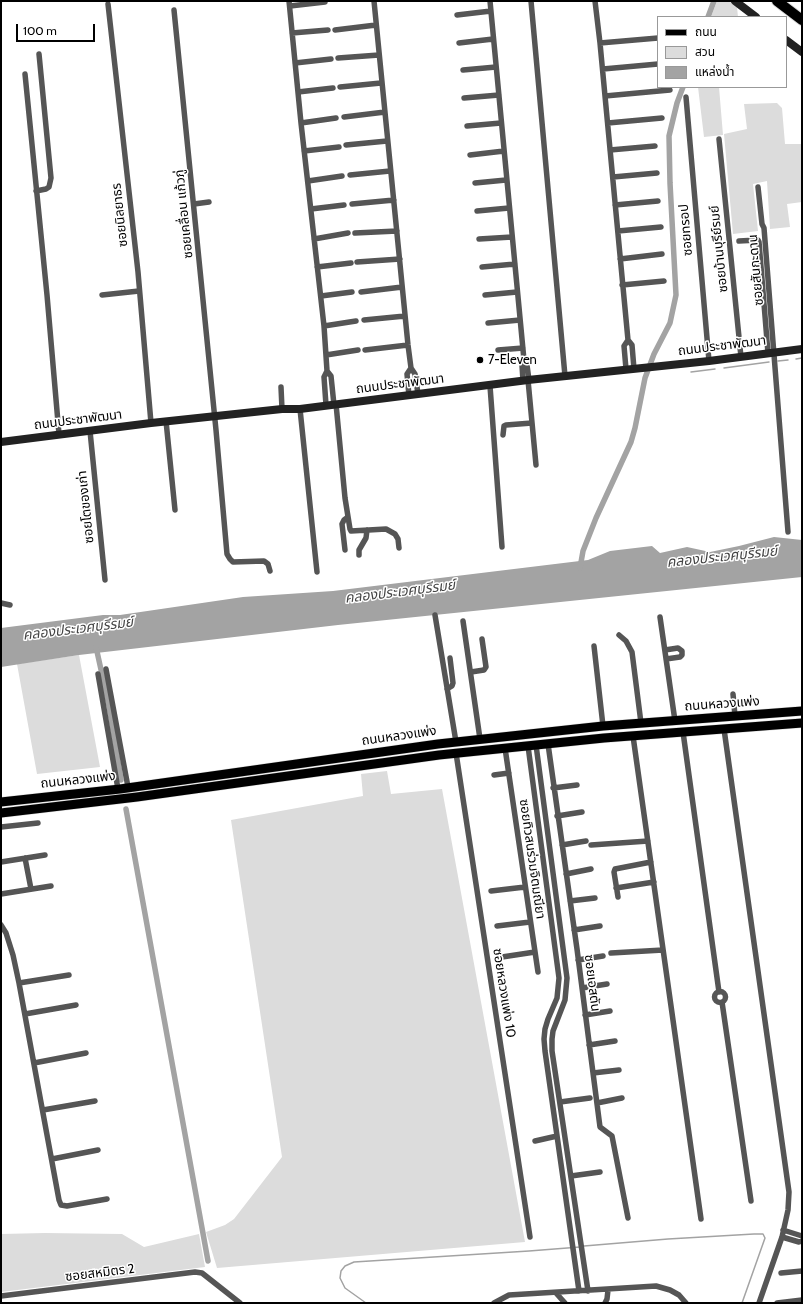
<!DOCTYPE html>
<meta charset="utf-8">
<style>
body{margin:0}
#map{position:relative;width:803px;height:1304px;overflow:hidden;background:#fff;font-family:Cabin,"Noto Sans Thai",sans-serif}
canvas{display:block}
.frame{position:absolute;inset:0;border:2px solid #000;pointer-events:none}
.legend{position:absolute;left:657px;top:16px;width:130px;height:72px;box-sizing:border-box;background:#fff;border:1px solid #999;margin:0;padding:5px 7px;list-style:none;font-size:12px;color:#000}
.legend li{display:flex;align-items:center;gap:8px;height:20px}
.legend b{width:20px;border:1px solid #999}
.scale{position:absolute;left:16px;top:24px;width:79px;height:18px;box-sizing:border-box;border:2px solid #000;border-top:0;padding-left:5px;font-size:12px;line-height:14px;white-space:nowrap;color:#000;-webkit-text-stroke:3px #fff;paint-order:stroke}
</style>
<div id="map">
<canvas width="803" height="1304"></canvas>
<div class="frame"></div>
<ul class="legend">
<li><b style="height:5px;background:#000"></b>ถนน</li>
<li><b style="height:11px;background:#dcdcdc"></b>สวน</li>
<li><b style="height:11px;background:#a3a3a3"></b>แหล่งน้ำ</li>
</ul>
<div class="scale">100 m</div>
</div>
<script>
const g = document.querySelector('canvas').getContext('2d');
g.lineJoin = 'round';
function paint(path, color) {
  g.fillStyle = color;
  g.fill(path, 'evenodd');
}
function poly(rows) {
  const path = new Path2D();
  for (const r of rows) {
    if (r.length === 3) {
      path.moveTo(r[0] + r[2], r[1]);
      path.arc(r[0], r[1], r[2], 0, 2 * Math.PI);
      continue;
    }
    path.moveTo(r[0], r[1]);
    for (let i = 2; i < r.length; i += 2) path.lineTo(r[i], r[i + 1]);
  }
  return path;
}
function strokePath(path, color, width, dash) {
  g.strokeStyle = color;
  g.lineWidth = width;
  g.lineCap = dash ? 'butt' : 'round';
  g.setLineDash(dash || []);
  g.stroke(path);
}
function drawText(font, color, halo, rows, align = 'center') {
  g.font = font + ' Cabin,"Noto Sans Thai",sans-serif';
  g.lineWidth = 3;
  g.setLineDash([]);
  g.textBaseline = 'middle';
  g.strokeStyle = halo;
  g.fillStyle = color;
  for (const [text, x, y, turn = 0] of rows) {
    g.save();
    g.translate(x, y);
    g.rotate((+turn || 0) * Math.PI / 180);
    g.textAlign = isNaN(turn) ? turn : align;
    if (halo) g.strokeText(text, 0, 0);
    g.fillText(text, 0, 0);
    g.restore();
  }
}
paint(poly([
 [717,1,729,1,737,7,738,17,711,17],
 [698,87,719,87,723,135,704,137],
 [777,103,782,108,785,144,802,144,802,202,787,204,790,227,770,229,767,181,753,184,758,231,733,234,724,134,747,129,744,104],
 [79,655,100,767,37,774,17,664],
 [387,771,391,794,442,789,525,1242,217,1268,206,1232,225,1225,234,1219,282,1157,231,820,363,796,361,774],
 [45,1233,122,1234,144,1247,199,1234,205,1267,1,1292,1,1234]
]), '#dcdcdc');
paint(poly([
 [774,537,802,540,802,577,338,625,79,655,1,667,1,628,103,615,120,615,243,597,333,591,588,560,610,551,652,546,660,553,687,547,710,552,739,546]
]), '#a3a3a3');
strokePath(poly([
 [796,359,802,358],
 [778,361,788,360],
 [724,368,769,362],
 [691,372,715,369],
 [584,1246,668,1239,754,1234,763,1234,765,1238,742,1303],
 [366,1303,345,1288,340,1278,341,1271,345,1266,354,1262,529,1251,580,1247]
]), '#a3a3a3', 1.5);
strokePath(poly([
 [708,17,714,1],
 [580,568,583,551,596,518,631,442,635,428,645,378,654,354,670,323,676,295,670,183,669,136,677,103,683,87],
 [96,647,109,706,121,780],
 [126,809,208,1261]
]), '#a3a3a3', 5.5);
const primary = poly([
 [1,802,120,789,438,744,603,726,802,711],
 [1,813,137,797,439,755,604,738,802,723]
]);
const highway = poly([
 [777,1,802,20]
]);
strokePath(primary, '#dbdbdb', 10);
strokePath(highway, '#dbdbdb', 12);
strokePath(poly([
 [289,1,301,123,324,326,327,371,324,377,326,405],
 [374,1,408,345,411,368,415,374,418,394],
 [490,1,524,360,527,365,529,380],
 [531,1,565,376],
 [595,1,600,43,628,340,632,345,634,369],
 [108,4,138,272,151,423],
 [290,6,325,2],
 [174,10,216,430,227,554,230,559,233,562,264,561,268,564,270,571],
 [457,15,491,11],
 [335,30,376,25],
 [292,33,328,30],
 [459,43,493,39],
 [600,43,658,38],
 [338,58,379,55],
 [295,63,331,59],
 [603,69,658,64],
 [463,70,496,67],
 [25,74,47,295,59,434],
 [340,87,381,83],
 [298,92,333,88],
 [605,96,670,90],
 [686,97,709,361],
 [464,98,499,95],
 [344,117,385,112],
 [301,123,336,118],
 [608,123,662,118],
 [467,126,501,123],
 [719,139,741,357],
 [346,145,387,141],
 [610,150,655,146],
 [304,151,339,147],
 [470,155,504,151],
 [350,175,390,171],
 [613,177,657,173],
 [308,181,342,176],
 [475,183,506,180],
 [758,187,762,224,764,228,788,532],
 [36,191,46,189,49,187,51,178,39,54],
 [194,204,209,202],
 [352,204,394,200],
 [615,205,658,201],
 [311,209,344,205],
 [477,211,509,208],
 [618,231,661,227],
 [355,233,397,231],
 [314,239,348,233],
 [479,239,512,237],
 [739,241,758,240,759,242,768,353],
 [620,259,662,254],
 [357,262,400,259],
 [317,267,351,263],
 [482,267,515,264],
 [622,285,664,281],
 [361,292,402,287],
 [102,295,139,291],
 [485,295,517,292],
 [321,296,352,292],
 [364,320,405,316],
 [488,323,520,320],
 [324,326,356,321],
 [365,350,408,345],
 [498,350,523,348],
 [326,355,358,350],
 [626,369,624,346,628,340],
 [327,371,331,376,334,405],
 [528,380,536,465],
 [523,381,522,365,524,360],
 [490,386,502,547],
 [281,387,282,409],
 [409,396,407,374,411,368],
 [336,404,345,498,350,529,351,531,386,529,395,534,398,539,399,548],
 [300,409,317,572],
 [166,421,175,510],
 [90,431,105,580],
 [503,435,504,426,506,425,532,423],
 [345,550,342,524,344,520,348,517],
 [359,555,359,550,366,538,367,530],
 [1,603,10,605],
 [435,615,456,742],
 [660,617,675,721],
 [463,621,480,739],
 [619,635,626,641,632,652,641,723],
 [594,646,603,726],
 [665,650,678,648,682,651,682,655,680,657,666,659],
 [106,669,128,787],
 [471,672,484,670,486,667,482,639],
 [98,674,118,789],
 [447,689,452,686,453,683,450,658],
 [733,694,735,716],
 [724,729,789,1192,788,1210,782,1237,759,1303],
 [683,732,719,992],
 [633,736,701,1219],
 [548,744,577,949,600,1127,612,1136,628,1218],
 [536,745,567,978,565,1000,553,1031,552,1039,552,1051,588,1291],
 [528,746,559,978,557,998,548,1019,545,1029,544,1039,545,1051,579,1291],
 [505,748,538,972],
 [456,753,530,1237],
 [494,775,509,773],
 [553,788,577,785],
 [557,816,582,812],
 [1,827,38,823],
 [562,845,586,841],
 [591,845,648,841],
 [25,858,31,889],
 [1,862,45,855],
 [566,874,591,869],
 [616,888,654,882],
 [491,891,525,887],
 [1,894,51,886],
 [618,897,614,872,615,869,651,862],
 [570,901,595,898],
 [1,925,6,933,13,955,19,983,59,1200,61,1205,67,1206,107,1199],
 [497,926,530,922],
 [574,930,600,926],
 [611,953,663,950],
 [502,957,535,952],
 [578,960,603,956],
 [19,983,69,975],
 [582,988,607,984],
 [720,997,5.5],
 [722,1002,751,1201],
 [25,1014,76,1005],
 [585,1015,610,1011],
 [589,1045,615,1041],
 [34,1063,86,1053],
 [593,1073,619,1070],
 [560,1102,590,1098],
 [597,1103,622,1098],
 [43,1110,95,1101],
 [535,1141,557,1136],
 [52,1159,98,1150],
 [571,1176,600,1172],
 [783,1230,802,1236],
 [782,1237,799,1242,802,1241],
 [781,1273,802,1271],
 [556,1293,565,1303],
 [1,1296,195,1272,202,1273,240,1303],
 [494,1303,509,1295,656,1286,670,1290,679,1295,686,1303],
 [605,1303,607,1299,608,1290],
 [777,1303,802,1300]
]), '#555', 5.5);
strokePath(poly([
 [735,1,756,17],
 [786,40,802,52],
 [1,442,151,423,282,409,300,409,528,380,709,361,802,349]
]), '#222', 8);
strokePath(primary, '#000', 9);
strokePath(highway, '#000', 10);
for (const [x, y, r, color] of [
 [480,360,4,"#000"]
]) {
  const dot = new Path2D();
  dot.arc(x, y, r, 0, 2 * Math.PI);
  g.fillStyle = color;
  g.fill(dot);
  strokePath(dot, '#fff', 1.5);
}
drawText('13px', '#000', '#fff', [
 ["ซอยเคลื่อน แก้วภู่",184,214,-96],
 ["ซอยนิลยาธร",120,215,-96],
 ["ซอยทรอป",686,230,-95],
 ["ซอยบ้านบุรีย์รมย์",719,249,-96],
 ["ซอยสันกะดาน",756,270,-95],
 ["ถนนประชาพัฒนา",722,346,-7],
 ["ถนนประชาพัฒนา",400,384,-7],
 ["ถนนประชาพัฒนา",78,420,-7],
 ["ซอยโตของเก่า",86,507,-96],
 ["ถนนหลวงแพ่ง",722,704,-4],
 ["ถนนหลวงแพ่ง",399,736,-8],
 ["ถนนหลวงแพ่ง",78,780,-6],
 ["ซอยทิวสนร่วมจิตมณียา",532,859,82],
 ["ซอยเอสตัน",592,983,83],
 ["ซอยหลวงแพ่ง 10",504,993,81],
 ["ซอยสหมิตร 2",100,1273,-7]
]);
drawText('13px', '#000', '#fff', [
 ["7-Eleven",488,360]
], 'left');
drawText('italic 14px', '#444', '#fff', [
 ["คลองประเวศบุรีรมย์",722,557,-6],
 ["คลองประเวศบุรีรมย์",400,592,-7],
 ["คลองประเวศบุรีรมย์",78,629,-7]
]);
</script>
